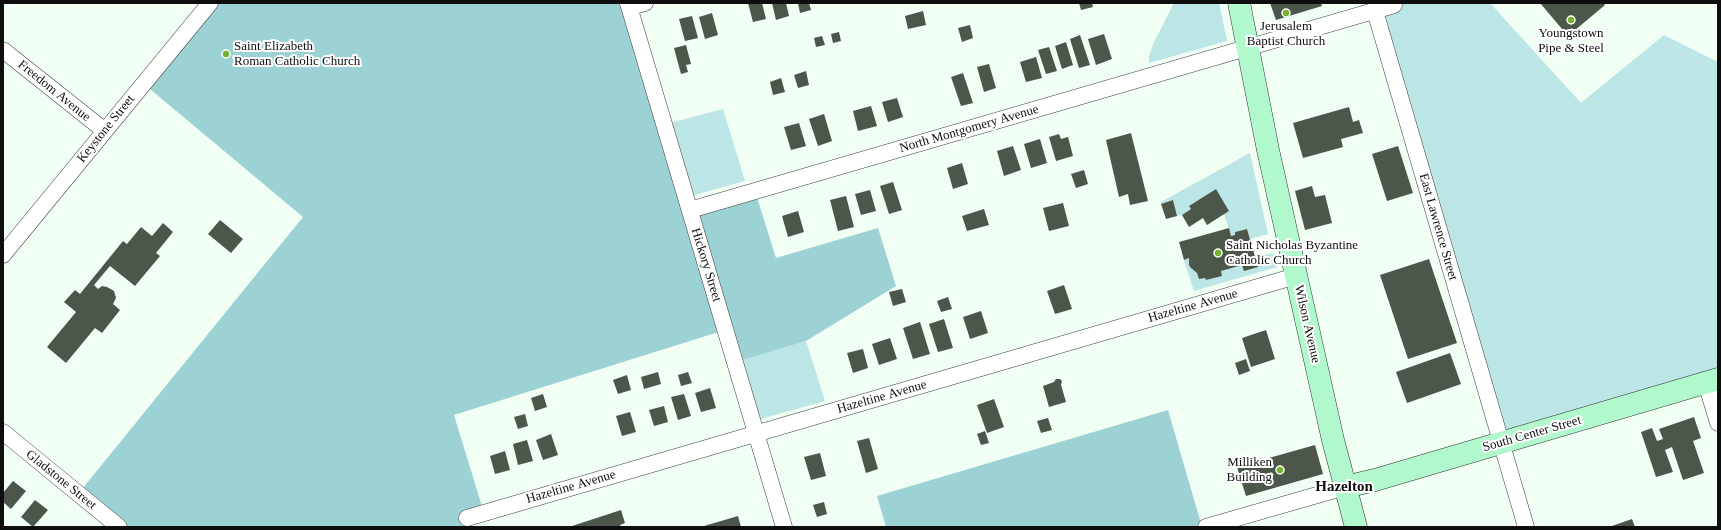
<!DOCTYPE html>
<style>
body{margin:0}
#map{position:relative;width:1721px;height:530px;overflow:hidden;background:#f0fef4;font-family:Georgia,serif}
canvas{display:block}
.frame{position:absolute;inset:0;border:4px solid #0e0e0e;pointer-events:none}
</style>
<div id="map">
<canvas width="1721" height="530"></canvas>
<div class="frame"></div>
</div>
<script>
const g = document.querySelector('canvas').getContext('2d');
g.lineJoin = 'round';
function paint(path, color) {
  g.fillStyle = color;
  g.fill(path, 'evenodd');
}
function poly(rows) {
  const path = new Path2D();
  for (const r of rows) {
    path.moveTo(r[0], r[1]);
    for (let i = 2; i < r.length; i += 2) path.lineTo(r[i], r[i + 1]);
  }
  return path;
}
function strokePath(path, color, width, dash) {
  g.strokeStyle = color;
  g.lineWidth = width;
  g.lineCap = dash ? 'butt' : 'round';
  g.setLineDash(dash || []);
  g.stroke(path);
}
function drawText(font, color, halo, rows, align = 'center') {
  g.font = font + ' Georgia,serif';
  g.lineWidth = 4;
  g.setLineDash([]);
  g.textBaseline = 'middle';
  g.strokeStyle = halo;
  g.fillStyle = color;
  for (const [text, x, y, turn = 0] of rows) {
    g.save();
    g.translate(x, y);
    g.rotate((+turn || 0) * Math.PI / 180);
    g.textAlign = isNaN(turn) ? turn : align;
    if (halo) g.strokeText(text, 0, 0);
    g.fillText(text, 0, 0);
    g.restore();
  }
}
paint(poly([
 [1174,3,1219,3,1227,41,1149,63,1149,56,1154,42],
 [1377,3,1490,3,1581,103,1664,35,1718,62,1718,379,1501,443],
 [723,109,745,181,691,196,670,123],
 [1250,153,1268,234,1250,239,1247,229,1235,232,1235,235,1231,236,1224,214,1229,211,1216,189,1189,206,1191,209,1182,215,1177,216,1173,200,1161,204,1161,202],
 [1273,253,1277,267,1194,291,1184,260,1189,258,1191,268,1197,273,1199,279,1205,278,1206,280,1222,276,1221,271,1255,257],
 [806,341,825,401,757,420,740,361]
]), '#bce5e5');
paint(poly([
 [210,3,628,3,690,210,755,191,776,258,878,228,896,286,806,341,740,361,725,330,454,415,484,513,467,518,470,527,119,527,78,494,303,217,144,84],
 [1168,410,1202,527,886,527,877,496]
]), '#9dd2d5');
paint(poly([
 [748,3,762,3,766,19,753,22],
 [772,3,786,3,789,16,776,20],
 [798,3,809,3,811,10,800,13],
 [1079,3,1092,3,1093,7,1081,10],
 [1270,3,1321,3,1322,6,1276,20],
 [1540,3,1603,3,1605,5,1568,36],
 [923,11,926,25,908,29,905,16],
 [712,13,718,35,705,39,699,17],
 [692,16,698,38,685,41,679,19],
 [970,25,973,38,962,42,958,28],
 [839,32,841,41,833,43,831,34],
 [1104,34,1112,59,1096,65,1088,39],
 [1080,35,1090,65,1079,68,1070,39],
 [822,36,825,45,816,47,814,38],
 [1066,42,1073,65,1062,69,1055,46],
 [686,45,691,64,686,65,688,72,681,74,674,48],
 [1049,47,1057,71,1046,74,1038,50],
 [1036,57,1042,78,1026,82,1020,62],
 [989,64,996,88,984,92,977,67],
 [806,71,809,85,798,88,794,75],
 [963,73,973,103,961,106,951,77],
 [781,78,785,92,773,95,770,82],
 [897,98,903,117,888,122,882,102],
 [871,106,877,126,858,131,853,111],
 [1349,107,1353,122,1359,120,1363,133,1341,139,1343,147,1303,158,1293,123],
 [824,114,832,141,818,146,809,119],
 [799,123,806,146,791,150,784,127],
 [1131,133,1148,201,1130,205,1128,194,1119,197,1106,140],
 [1059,134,1061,139,1068,137,1073,156,1056,161,1049,137],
 [1040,139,1047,163,1031,168,1024,144],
 [1013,146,1021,170,1004,176,997,151],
 [1398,146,1413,193,1387,201,1372,154],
 [962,163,968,184,953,189,947,168],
 [1084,170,1088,184,1076,188,1071,174],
 [893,182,902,210,889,214,880,186],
 [1312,186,1315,197,1325,195,1332,223,1305,230,1295,191],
 [1216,189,1229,211,1207,225,1203,218,1189,227,1182,215,1191,209,1189,206],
 [870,190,876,211,861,215,855,194],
 [846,196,854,227,838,231,830,200],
 [1173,200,1177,216,1166,219,1161,204],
 [1063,203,1069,226,1049,231,1043,208],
 [984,209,989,225,967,231,962,216],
 [798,211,804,232,788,237,782,216],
 [220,220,243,239,231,253,208,234],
 [163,223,173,232,156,253,160,256,135,286,110,266,94,285,98,289,102,286,107,287,114,291,116,298,113,304,120,310,102,333,95,328,66,363,47,347,76,312,64,302,75,290,80,294,123,241,127,244,141,227,152,236],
 [1229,228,1231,236,1235,235,1235,232,1247,229,1258,267,1244,271,1242,265,1221,271,1222,276,1206,280,1205,278,1199,279,1197,273,1191,268,1189,265,1189,258,1184,260,1179,242],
 [1429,259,1457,343,1408,359,1380,275],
 [1064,285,1072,309,1055,314,1047,291],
 [902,289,906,302,893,306,889,292],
 [948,297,952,309,941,312,937,301],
 [981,311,988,333,970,339,963,317],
 [944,319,953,348,938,352,929,324],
 [920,322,930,354,913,359,903,328],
 [1266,330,1275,359,1251,367,1242,338],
 [890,338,897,359,879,365,872,344],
 [863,349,868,368,853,373,847,353],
 [1450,353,1461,384,1407,403,1396,372],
 [1246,359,1250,371,1239,375,1235,363],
 [658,372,661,384,644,389,641,377],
 [688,372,692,383,681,386,678,375],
 [627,375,631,390,618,394,613,380],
 [1056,379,1060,379,1062,381,1061,385,1066,402,1049,407,1043,386,1054,382],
 [710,388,716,408,701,412,695,393],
 [543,394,547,407,535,411,531,398],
 [684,394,691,416,678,420,671,397],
 [994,399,1004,427,987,433,977,405],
 [664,406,668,422,654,426,649,410],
 [630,412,636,432,622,436,616,416],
 [525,414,528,426,518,429,514,417],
 [1694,417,1701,438,1693,441,1704,473,1683,480,1672,447,1665,450,1673,472,1656,477,1641,432,1652,428,1657,441,1663,439,1659,429],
 [1048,418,1052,430,1041,433,1037,421],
 [985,431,989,443,981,445,977,434],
 [551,434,558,455,543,460,536,440],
 [869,438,878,469,866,473,857,441],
 [527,440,533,461,518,465,513,444],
 [1315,445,1323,474,1246,496,1237,467],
 [505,451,510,470,495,474,490,456],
 [820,453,826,476,811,480,804,457],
 [13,481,26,491,11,509,3,502,3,493],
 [35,500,48,510,33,527,21,517],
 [824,502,827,514,817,517,813,505],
 [621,510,625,523,620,525,621,527,572,527,572,526],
 [738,516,741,527,704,527,704,526],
 [1632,519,1635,527,1609,527]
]), '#4c564b');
const minor = poly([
 [628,3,784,527],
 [630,7,645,3],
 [1375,11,1526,527],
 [3,50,105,131],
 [690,210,1394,5],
 [3,255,210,3],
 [1706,383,1718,423],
 [3,432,119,527],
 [467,518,1296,276],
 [1206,527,1345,487]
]);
const secondary = poly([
 [1239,3,1268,150,1333,440,1356,527],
 [1345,487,1375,480,1718,379]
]);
strokePath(minor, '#414141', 17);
strokePath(secondary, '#303030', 23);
strokePath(minor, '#fff', 16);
strokePath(secondary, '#b1f8cd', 22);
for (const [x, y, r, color] of [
 [1286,13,4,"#78b232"],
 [1571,20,4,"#78b232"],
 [226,54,4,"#78b232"],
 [1218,253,4,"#78b232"],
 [1280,470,4,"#78b232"]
]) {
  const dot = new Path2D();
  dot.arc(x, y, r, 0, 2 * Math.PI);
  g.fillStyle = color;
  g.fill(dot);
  strokePath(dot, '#fff', 1.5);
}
drawText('13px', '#0e0e0e', '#fff', [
 ["Jerusalem",1286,27],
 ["Baptist Church",1286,42],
 ["Youngstown",1571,34],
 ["Pipe & Steel",1571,49],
 ["Saint Elizabeth",234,47,"left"],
 ["Roman Catholic Church",234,62,"left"],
 ["Saint Nicholas Byzantine",1226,246,"left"],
 ["Catholic Church",1226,261,"left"],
 ["Milliken",1272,463,"right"],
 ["Building",1272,478,"right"]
]);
drawText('13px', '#0e0e0e', '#fff', [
 ["Freedom Avenue",54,91,39],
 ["Keystone Street",106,129,-51],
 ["North Montgomery Avenue",969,129,-16],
 ["East Lawrence Street",1438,227,74],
 ["Hickory Street",706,265,73],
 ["Hazeltine Avenue",1193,306,-16],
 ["Wilson Avenue",1307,324,77],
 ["Hazeltine Avenue",882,397,-16],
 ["South Center Street",1532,434,-16],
 ["Gladstone Street",61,480,39],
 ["Hazeltine Avenue",571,487,-16]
]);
drawText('bold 15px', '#0e0e0e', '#fff', [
 ["Hazelton",1344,487]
]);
</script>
